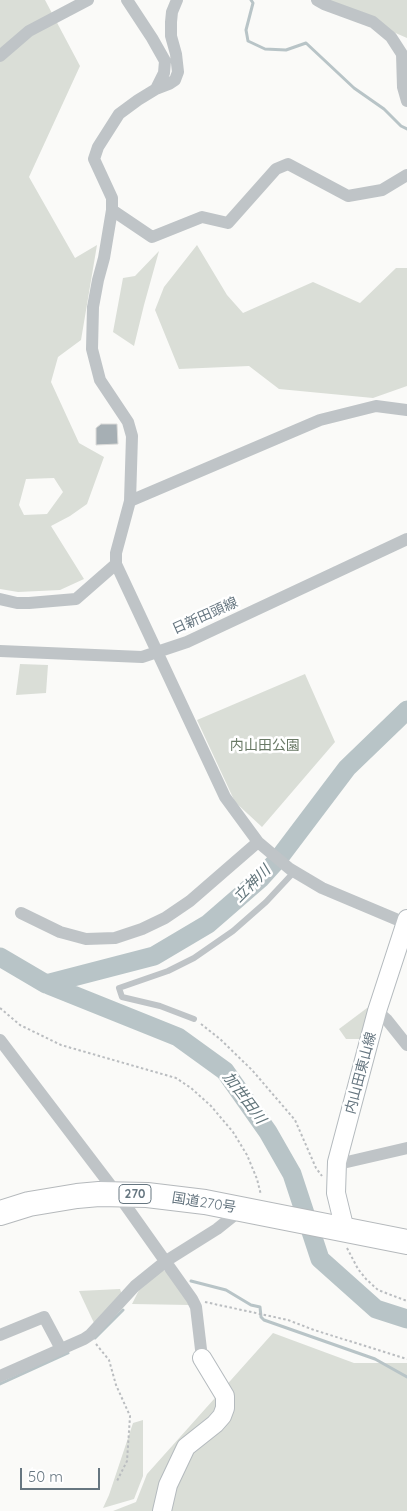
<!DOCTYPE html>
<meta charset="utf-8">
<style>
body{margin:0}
#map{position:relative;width:407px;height:1511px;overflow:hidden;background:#fafaf8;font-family:Quicksand,sans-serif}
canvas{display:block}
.scale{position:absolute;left:20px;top:1468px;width:80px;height:22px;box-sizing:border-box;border:2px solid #667680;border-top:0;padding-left:6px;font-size:15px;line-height:18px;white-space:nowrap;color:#667680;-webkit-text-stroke:4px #fff;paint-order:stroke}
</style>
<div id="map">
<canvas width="407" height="1511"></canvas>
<div class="scale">50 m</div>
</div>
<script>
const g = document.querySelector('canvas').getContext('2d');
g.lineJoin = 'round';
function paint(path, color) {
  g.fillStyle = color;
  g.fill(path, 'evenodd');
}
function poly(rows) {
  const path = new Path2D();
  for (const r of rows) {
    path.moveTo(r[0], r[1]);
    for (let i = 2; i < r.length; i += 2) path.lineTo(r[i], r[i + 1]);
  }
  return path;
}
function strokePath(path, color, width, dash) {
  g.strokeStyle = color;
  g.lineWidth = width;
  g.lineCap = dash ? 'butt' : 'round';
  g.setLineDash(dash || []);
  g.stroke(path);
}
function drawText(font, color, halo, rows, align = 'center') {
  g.font = font + ' Quicksand,"Noto Sans JP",sans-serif';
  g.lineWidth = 5;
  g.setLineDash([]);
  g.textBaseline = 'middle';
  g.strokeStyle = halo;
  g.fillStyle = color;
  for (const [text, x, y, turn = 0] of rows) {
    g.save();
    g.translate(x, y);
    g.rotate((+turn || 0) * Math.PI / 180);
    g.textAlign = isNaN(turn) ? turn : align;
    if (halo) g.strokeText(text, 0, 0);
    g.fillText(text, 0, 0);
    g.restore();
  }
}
paint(poly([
 [0,0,45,0,80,66,29,177,75,258,97,245,81,340,58,357,51,382,79,443,104,457,87,504,70,516,51,526,84,579,60,590,18,592,0,589],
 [54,478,63,492,47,514,24,515,19,505,26,479],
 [326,0,407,0,407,38,368,21],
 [197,245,227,295,243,313,313,282,360,303,396,268,407,268,407,386,373,398,279,389,249,366,179,369,155,310,164,287],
 [159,251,144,305,134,346,113,332,123,278,135,276],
 [20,664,48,665,46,693,16,695],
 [305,674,335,742,262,827,235,802,197,720],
 [372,1007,364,1039,346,1039,339,1029,367,1008],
 [163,1270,168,1273,190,1305,132,1304,139,1290],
 [120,1289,122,1295,94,1323,79,1291],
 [273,1333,354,1363,407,1363,407,1511,113,1511,136,1502,147,1474],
 [143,1420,143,1476,134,1499,103,1508,109,1495,133,1423]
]), '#daded7');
strokePath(poly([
 [251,0,253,3,246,30,248,41,265,49,286,50,306,43,354,88,384,109,401,126,407,129],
 [191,1281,226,1290,251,1305,260,1307,261,1317,264,1320,375,1359,407,1377],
 [95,1338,123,1310],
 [0,1384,68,1353]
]), '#b8c4c7', 3);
strokePath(poly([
 [0,957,46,984,178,1037,225,1071,268,1132,292,1174,320,1259,376,1309,407,1319],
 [46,984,154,956,208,924,261,878,279,858,347,768,407,710]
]), '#b8c4c7', 19);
const building = poly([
 [101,424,117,424,118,444,96,445,96,428,101,424]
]);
paint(building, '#a6afb4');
strokePath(building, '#dcdcda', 1);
const secondary = poly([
 [345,1230,336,1193,337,1162,377,1011,407,919],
 [162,1511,168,1485,186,1447,215,1424,222,1416,225,1408,225,1396,202,1358]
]);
const highway = poly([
 [0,1213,29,1204,77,1196,99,1194,147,1195,205,1202,407,1242]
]);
strokePath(secondary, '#b4babe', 20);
strokePath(highway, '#b5b9bc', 26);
strokePath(poly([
 [0,1008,20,1025,61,1045,176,1078,191,1088,211,1106,233,1132,247,1155,257,1179,261,1195],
 [201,1024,220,1039,252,1070,295,1120,316,1168,322,1176],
 [347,1248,358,1269,366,1279,378,1290,407,1301],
 [205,1302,288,1320,314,1330,407,1359],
 [96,1344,109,1360,116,1385,130,1416,127,1461,117,1481]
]), '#babdc0', 2, [2.5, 2.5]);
strokePath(poly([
 [194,1019,160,1006,122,997,119,988,168,971,194,958,233,931,266,902,294,872]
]), '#bfc4c7', 6);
strokePath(poly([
 [127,0,152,38,165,61,164,73,156,89],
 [177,0,172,12,171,22,171,36,176,54,178,72,175,80,169,84,156,89,138,100,119,114,98,147,94,159,112,198,112,210,104,258,98,280,93,307,92,349,100,380,128,422,132,436,130,501,116,553,116,564,225,797,258,842,290,869,322,888,405,923],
 [317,0,324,4,373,22,391,37,402,54,403,87,407,101],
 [0,56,29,31,88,0],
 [112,210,152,237,202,217,228,223,276,169,288,164,348,196,382,190,407,175],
 [130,501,320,420,376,406,407,410],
 [0,599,17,603,29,603,76,599,116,564],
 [0,651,142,657,187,642,407,539],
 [21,913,60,932,86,939,115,938,142,929,165,918,190,901,258,842],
 [377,1011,387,1020,407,1045],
 [0,1040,124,1203,192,1299,196,1307,202,1358],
 [337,1162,347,1162,407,1148],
 [0,1335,44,1317,61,1349],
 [0,1376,84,1339,90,1335,135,1286,166,1261,217,1229,242,1209]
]), '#bfc4c7', 12);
strokePath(secondary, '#fff', 18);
strokePath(highway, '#fff', 24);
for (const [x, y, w] of [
 [135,1194,32]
]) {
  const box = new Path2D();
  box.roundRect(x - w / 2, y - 9.5, w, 19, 4);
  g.fillStyle = '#fff';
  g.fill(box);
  strokePath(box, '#667680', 1);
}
drawText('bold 12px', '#667680', null, [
 ["270",135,1194]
]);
drawText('14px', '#667680', '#fff', [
 ["日新田頭線",205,616,-24],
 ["内山田東山線",361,1073,-75],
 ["国道270号",204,1203,9]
]);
drawText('14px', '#697965', '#fff', [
 ["内山田公園",265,746]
]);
drawText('italic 15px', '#61747a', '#fff', [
 ["立神川",252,884,-45],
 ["加世田川",244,1098,53]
]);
</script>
